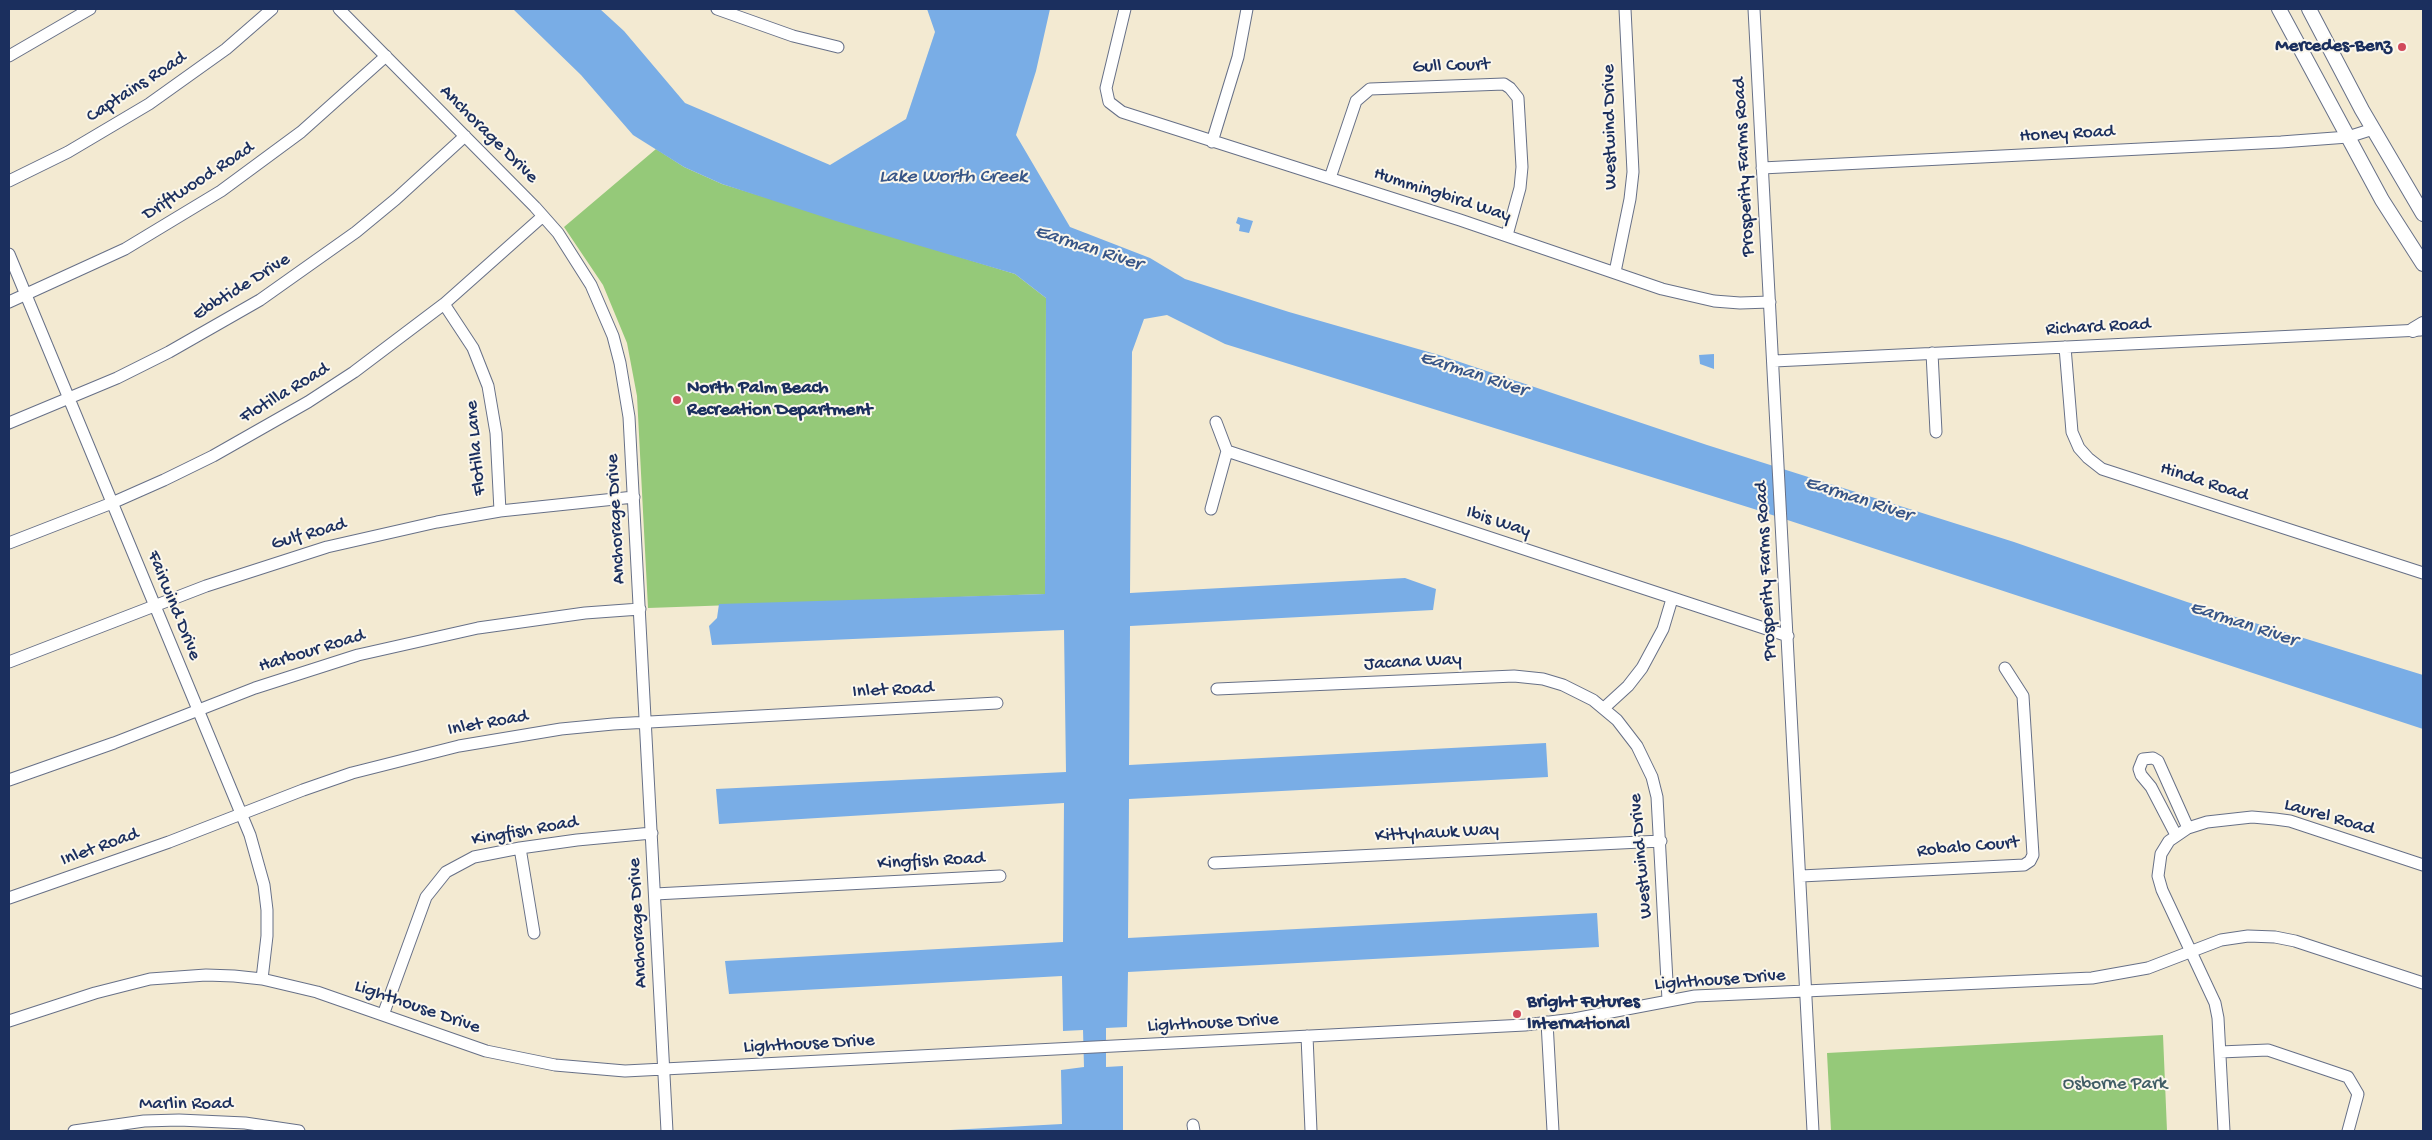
<!DOCTYPE html>
<style>
body{margin:0}
#map{position:relative;width:2432px;height:1140px;overflow:hidden;background:#f3ead2;font-family:"Gochi Hand",sans-serif}
canvas{display:block}
.frame{position:absolute;inset:0;border:10px solid #1b2f5e;pointer-events:none}
</style>
<div id="map">
<canvas width="2432" height="1140"></canvas>
<div class="frame"></div>
</div>
<script>
const g = document.querySelector('canvas').getContext('2d');
g.lineJoin = 'round';
function paint(path, color) {
  g.fillStyle = color;
  g.fill(path, 'evenodd');
}
function poly(rows) {
  const path = new Path2D();
  for (const r of rows) {
    path.moveTo(r[0], r[1]);
    for (let i = 2; i < r.length; i += 2) path.lineTo(r[i], r[i + 1]);
  }
  return path;
}
function strokePath(path, color, width, dash) {
  g.strokeStyle = color;
  g.lineWidth = width;
  g.lineCap = dash ? 'butt' : 'round';
  g.setLineDash(dash || []);
  g.stroke(path);
}
function drawText(font, color, halo, rows, align = 'center') {
  g.font = font + ' "Gochi Hand",sans-serif';
  g.lineWidth = 4;
  g.setLineDash([]);
  g.textBaseline = 'middle';
  g.strokeStyle = halo;
  g.fillStyle = color;
  for (const [text, x, y, turn = 0] of rows) {
    g.save();
    g.translate(x, y);
    g.rotate((+turn || 0) * Math.PI / 180);
    g.textAlign = isNaN(turn) ? turn : align;
    if (halo) g.strokeText(text, 0, 0);
    g.fillText(text, 0, 0);
    g.restore();
  }
}
paint(poly([
 [656,149,684,167,722,184,1015,274,1046,298,1045,594,648,608,637,396,627,343,603,285,564,227],
 [2163,1035,2167,1131,1831,1131,1827,1053]
]), '#95c979');
paint(poly([
 [513,9,600,9,624,31,685,103,830,165,906,119,935,32,927,9,1050,9,1036,71,1016,135,1070,227,1150,258,1185,279,1289,312,1439,355,1707,445,2014,542,2187,602,2423,675,2423,729,1754,509,1225,344,1167,315,1144,319,1132,352,1130,593,1405,578,1436,589,1433,610,1130,626,1129,765,1546,743,1548,777,1129,799,1128,938,1597,913,1599,947,1128,972,1127,1027,1106,1028,1106,1067,1123,1066,1123,1131,932,1131,1062,1124,1061,1070,1084,1067,1083,1030,1063,1031,1062,976,729,994,725,961,1063,942,1064,803,719,824,716,789,1066,772,1064,630,712,645,709,626,717,618,719,604,1045,594,1046,298,1015,274,836,221,722,184,684,167,633,135,581,75],
 [1238,217,1253,221,1249,233,1239,231,1240,225,1236,223],
 [1714,354,1714,369,1700,364,1699,355]
]), '#79ade6');
const minor = poly([
 [339,9,535,207,558,233,591,285,613,336,620,363,629,417,667,1131],
 [717,9,793,36,838,47],
 [1125,9,1106,88,1109,102,1122,112,1460,220,1662,289,1714,301,1740,303,1770,302],
 [1754,9,1813,1131],
 [9,56,90,9],
 [1212,142,1238,57,1247,9],
 [1762,168,2281,142,2348,137,2373,129],
 [1330,178,1356,101,1370,89,1504,84,1510,88,1518,98,1522,167,1520,188,1507,235],
 [9,181,68,152,149,104,226,49,272,9],
 [9,254,250,835,264,885,267,910,267,936,262,979],
 [1615,272,1630,199,1633,172,1625,9],
 [9,302,125,249,221,191,301,132,386,56],
 [444,304,473,348,488,386,496,433,500,511],
 [2065,347,2072,432,2079,448,2088,458,2102,469,2423,573],
 [1932,353,1936,432],
 [1774,361,2421,330],
 [1216,422,1227,451,1788,636],
 [9,423,117,378,169,352,260,300,356,232,396,199,465,136],
 [1211,509,1227,451],
 [9,543,112,503,164,480,213,456,308,402,354,372,444,304,543,216],
 [9,662,206,586,327,547,437,522,500,511,634,497],
 [1217,689,1514,676,1543,679,1563,685,1593,700,1617,720,1637,746,1652,777,1657,797,1668,1000],
 [1604,708,1628,686,1642,668,1663,629,1672,599],
 [9,780,114,743,255,688,358,655,478,628,585,613,640,609],
 [2176,835,2151,787,2141,775,2139,769,2143,759,2153,758,2158,761,2188,828],
 [520,848,534,933],
 [1214,863,1661,841],
 [1801,876,2024,865,2030,861,2033,855,2023,696,2005,668],
 [655,894,1000,876],
 [9,898,169,842,303,790,352,773,459,746,561,729,613,724,997,703],
 [383,1015,426,897,446,872,474,857,520,848,577,840,652,833],
 [9,1021,95,993,150,979,206,975,234,976,262,979,317,992,486,1051,555,1065,625,1071,1525,1025,1574,1019,1695,996,2092,978,2148,968,2221,940,2248,936,2275,937,2295,941,2423,983],
 [1547,1022,1553,1131],
 [1307,1036,1311,1131],
 [2220,1052,2268,1050,2348,1077,2358,1094,2348,1131],
 [1193,1125,1194,1131],
 [74,1131,144,1121,179,1120,245,1123,299,1131],
 [2224,1131,2218,1018,2215,1003,2162,890,2158,876,2161,854,2169,841,2188,828,2207,822,2252,817,2275,819,2290,821,2423,865]
]);
const major = poly([
 [2279,9,2382,200,2423,264],
 [2309,9,2362,110,2423,214],
 [2413,330,2423,324]
]);
strokePath(minor, '#677087', 13);
strokePath(major, '#677087', 16);
strokePath(minor, '#fff', 11);
strokePath(major, '#fff', 14);
for (const [x, y, r, color] of [
 [2402,47,5,"#d1495b"],
 [677,400,5,"#d1495b"],
 [1517,1014,5,"#d1495b"]
]) {
  const dot = new Path2D();
  dot.arc(x, y, r, 0, 2 * Math.PI);
  g.fillStyle = color;
  g.fill(dot);
  strokePath(dot, '#fbf7ec', 2);
}
drawText('bold 19px', '#1b2f5e', '#fbf7ec', [
 ["Mercedes-Benz",2392,47,"right"],
 ["North Palm Beach",687,389],
 ["Recreation Department",687,411],
 ["Bright Futures",1527,1003],
 ["International",1527,1025]
], 'left');
drawText('19px', '#1b2f5e', '#fbf7ec', [
 ["Gull Court",1451,67,-2],
 ["Captains Road",137,88,-33],
 ["Westwind Drive",1611,127,-91],
 ["Anchorage Drive",488,135,45],
 ["Honey Road",2067,135,-3],
 ["Prosperity Farms Road",1745,167,-93],
 ["Driftwood Road",199,182,-33],
 ["Hummingbird Way",1442,196,18],
 ["Ebbtide Drive",242,288,-32],
 ["Richard Road",2098,328,-3],
 ["Flotilla Road",285,394,-31],
 ["Flotilla Lane",477,448,-95],
 ["Hinda Road",2204,483,18],
 ["Anchorage Drive",617,519,-93],
 ["Ibis Way",1498,523,18],
 ["Gulf Road",309,535,-16],
 ["Prosperity Farms Road",1767,571,-93],
 ["Fairwind Drive",173,606,68],
 ["Harbour Road",312,652,-17],
 ["Jacana Way",1413,663,-3],
 ["Inlet Road",893,691,-3],
 ["Inlet Road",488,724,-10],
 ["Laurel Road",2329,818,16],
 ["Kingfish Road",525,832,-10],
 ["Kittyhawk Way",1437,834,-3],
 ["Inlet Road",100,848,-20],
 ["Robalo Court",1968,848,-5],
 ["Westwind Drive",1642,856,-95],
 ["Kingfish Road",931,862,-3],
 ["Anchorage Drive",639,923,-93],
 ["Lighthouse Drive",1720,981,-4],
 ["Lighthouse Drive",417,1008,19],
 ["Lighthouse Drive",1213,1024,-3],
 ["Lighthouse Drive",809,1045,-3],
 ["Marlin Road",186,1105]
]);
drawText('19px', '#405d66', '#fbf7ec', [
 ["Osborne Park",2115,1085]
]);
drawText('italic 20px', '#375587', '#fbf7ec', [
 ["Lake Worth Creek",953,178],
 ["Earman River",1088,249,18],
 ["Earman River",1473,375,18],
 ["Earman River",1858,500,18],
 ["Earman River",2243,625,18]
]);
</script>
